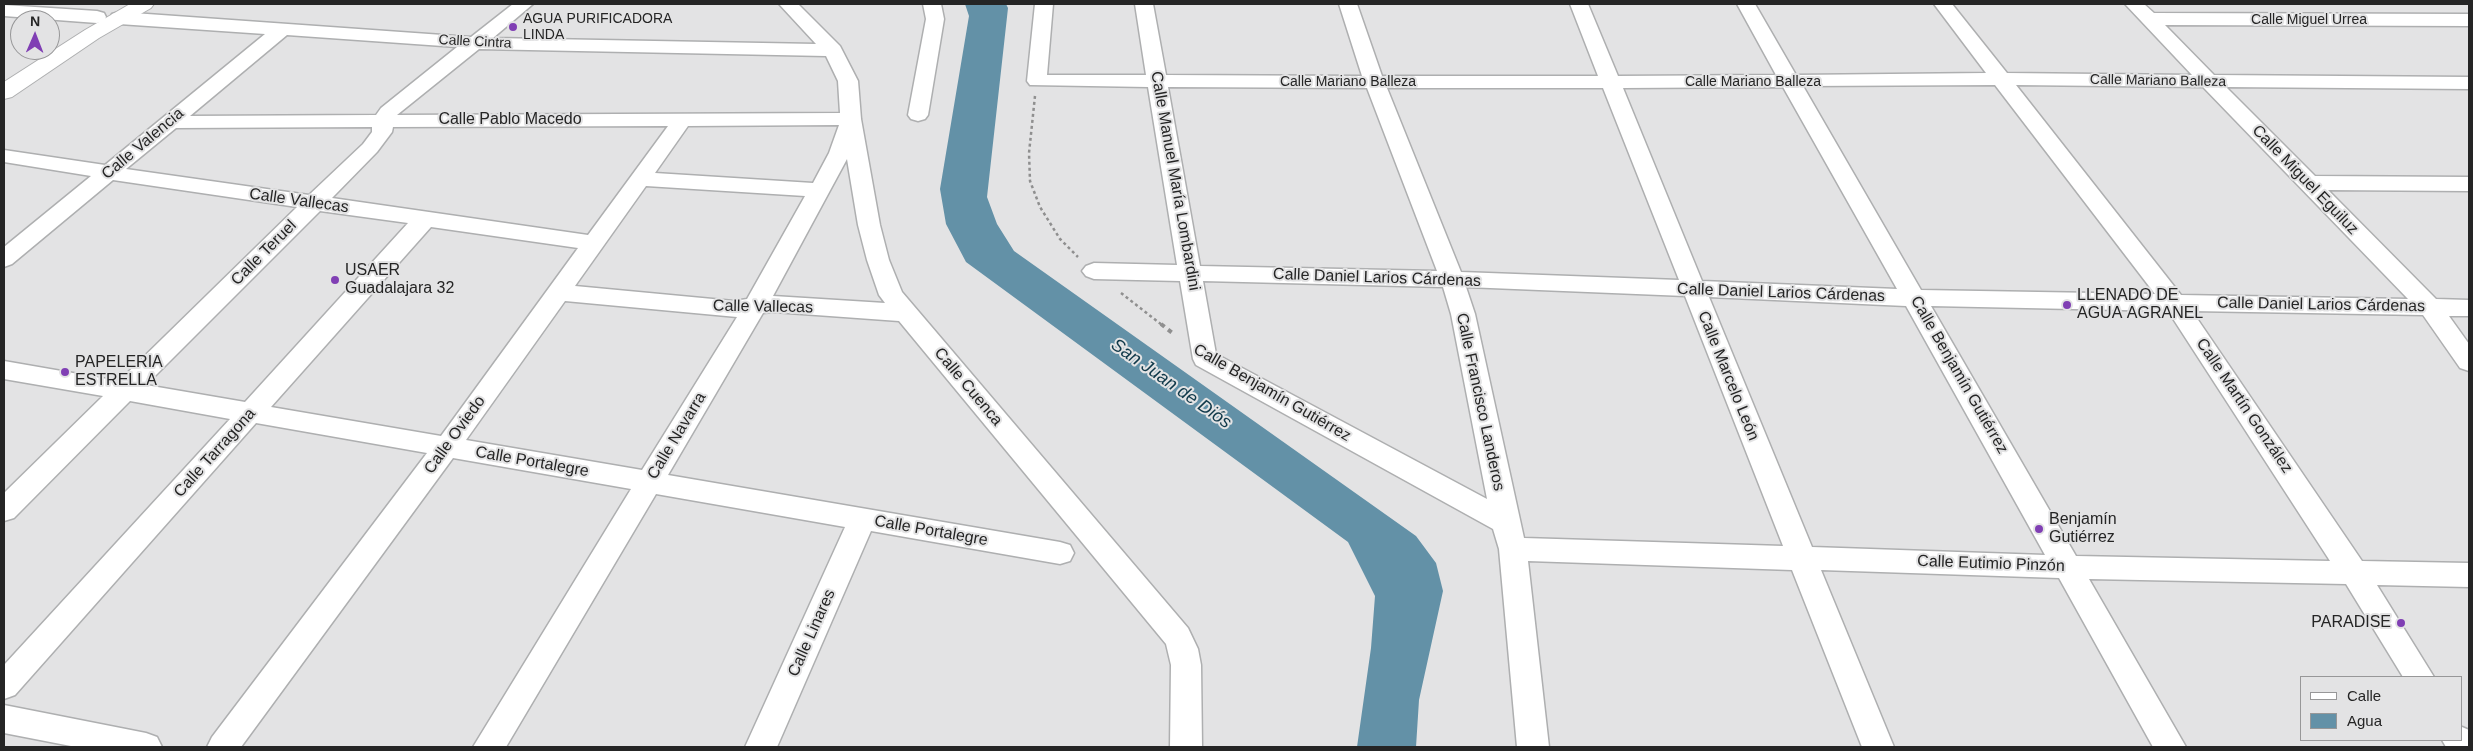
<!DOCTYPE html>
<meta charset="utf-8">
<style>
body{margin:0}
#map{position:relative;width:2473px;height:751px;overflow:hidden;background:#e3e3e4;font-family:Helvetica,sans-serif}
canvas{display:block}
.frame{position:absolute;inset:0;border:5px solid #252525;pointer-events:none}
.legend{position:absolute;left:2300px;top:676px;width:162px;height:65px;box-sizing:border-box;background:#e3e3e4;border:1px solid #979798;margin:0;padding:6px 9px;list-style:none;font-size:15px;color:#252525}
.legend li{display:flex;align-items:center;gap:10px;height:25px}
.legend b{width:25px;border:1px solid #979798}
.north{position:absolute;left:10px;top:10px;width:50px;height:50px;box-sizing:border-box;background:#e3e3e4;border:1px solid #979798;border-radius:50%;rotate:1deg;font-size:14px;font-weight:700;line-height:20px;text-align:center;color:#252525}
.north::after{content:'';display:block;margin:auto;width:18px;height:22px;background:#803fb4;clip-path:polygon(50% 0,100% 100%,50% 72%,0 100%)}
</style>
<div id="map">
<canvas width="2473" height="751"></canvas>
<div class="frame"></div>
<ul class="legend">
<li><b style="height:6px;background:#fff"></b>Calle</li>
<li><b style="height:14px;background:#6391a7"></b>Agua</li>
</ul>
<div class="north">N</div>
</div>
<script>
const g = document.querySelector('canvas').getContext('2d');
g.lineJoin = 'round';
function paint(path, color) {
  g.fillStyle = color;
  g.fill(path, 'evenodd');
}
function poly(rows) {
  const path = new Path2D();
  for (const r of rows) {
    path.moveTo(r[0], r[1]);
    for (let i = 2; i < r.length; i += 2) path.lineTo(r[i], r[i + 1]);
  }
  return path;
}
function strokePath(path, color, width, dash) {
  g.strokeStyle = color;
  g.lineWidth = width;
  g.lineCap = dash ? 'butt' : 'round';
  g.setLineDash(dash || []);
  g.stroke(path);
}
function drawText(font, color, halo, rows, align = 'center') {
  g.font = font + ' Helvetica,sans-serif';
  g.lineWidth = 4;
  g.setLineDash([]);
  g.textBaseline = 'middle';
  g.strokeStyle = halo;
  g.fillStyle = color;
  for (const [text, x, y, turn = 0] of rows) {
    g.save();
    g.translate(x, y);
    g.rotate((+turn || 0) * Math.PI / 180);
    g.textAlign = isNaN(turn) ? turn : align;
    if (halo) g.strokeText(text, 0, 0);
    g.fillText(text, 0, 0);
    g.restore();
  }
}
paint(poly([
 [965,4,1006,4,1008,8,987,197,997,224,1014,251,1416,536,1436,563,1443,591,1419,700,1416,747,1357,747,1371,648,1375,596,1348,542,966,262,946,224,940,189,969,16]
]), '#6391a7');
const minor = poly([
 [513,4,533,4,493,38,816,44,779,4,798,4,840,46,858,81,861,119,880,225,889,260,902,292,1188,628,1198,649,1201,665,1202,747,1170,747,1171,665,1166,644,899,321,774,312,763,313,668,475,1060,542,1070,545,1074,553,1070,561,1060,564,871,531,777,747,745,747,845,527,656,494,506,747,473,747,631,489,453,458,241,747,207,747,212,737,427,453,256,423,15,695,4,699,4,665,230,419,130,401,14,518,4,521,4,493,103,396,4,379,4,361,119,381,297,207,113,180,12,264,4,267,4,247,91,176,4,162,4,150,105,165,265,34,119,24,112,22,110,18,112,14,119,12,471,37,513,4],
 [287,35,457,47,381,108,376,115,190,116,287,35],
 [479,49,826,56,838,81,840,113,397,115,479,49],
 [839,125,829,153,813,183,655,173,688,126,839,125],
 [668,126,588,235,332,198,377,152,392,132,393,127,668,126],
 [372,127,372,132,363,144,309,195,126,169,176,128,372,127],
 [847,159,858,225,867,260,879,295,885,303,773,296,847,159],
 [646,186,805,196,747,299,734,301,575,286,646,186],
 [320,211,408,223,245,402,146,385,320,211],
 [431,227,578,248,441,436,271,407,431,227],
 [565,301,737,317,642,470,466,440,565,301],
 [923,4,941,4,944,19,928,115,925,119,918,121,911,119,908,115,926,19,923,4],
 [1035,4,1053,4,1047,75,1146,75,1135,4,1153,4,1166,75,1362,76,1339,4,1357,4,1382,76,1598,76,1570,4,1588,4,1618,76,1776,75,1737,4,1755,4,1796,75,1986,73,1934,4,1952,4,2007,73,2192,75,2125,4,2144,4,2154,13,2469,14,2469,26,2165,25,2214,75,2469,77,2469,89,2226,87,2315,176,2469,177,2469,191,2328,190,2436,299,2469,300,2469,316,2449,316,2469,344,2469,371,2460,368,2423,315,2192,311,2362,561,2469,563,2469,587,2377,585,2434,677,2403,677,2346,584,2089,579,2186,747,2153,747,2059,578,1821,570,1894,747,1862,747,1792,570,1528,561,1549,747,1517,747,1499,549,1493,529,1196,365,1193,359,1180,281,1094,279,1086,276,1082,271,1086,266,1094,263,1177,265,1148,87,1030,85,1027,81,1035,4],
 [1995,85,2155,294,1921,290,1803,86,1995,85],
 [2016,85,2203,87,2408,299,2181,295,2016,85],
 [1168,87,1367,88,1437,271,1200,266,1168,87],
 [1783,87,1897,289,1702,281,1623,88,1783,87],
 [1387,88,1603,88,1679,280,1461,272,1387,88],
 [1203,281,1443,287,1451,314,1487,499,1216,354,1203,281],
 [1466,287,1685,296,1783,546,1524,538,1475,314,1466,287],
 [1709,297,1906,306,2045,555,1812,547,1709,297],
 [1931,306,2168,311,2330,561,2076,556,1931,306],
 [4,5,97,11,104,13,106,17,104,21,97,23,4,16,4,5],
 [4,705,146,733,157,737,162,747,76,747,4,733,4,705],
 [2462,727,2469,730,2469,747,2446,747,2442,740,2462,740,2462,727]
]);
const tertiary = poly([
 [130,4,154,4,151,8,99,38,12,97,4,99,4,82,85,30,130,4]
]);
strokePath(minor, '#aeafb0', 3);
strokePath(tertiary, '#aeafb0', 2);
strokePath(poly([
 [1035,96,1029,153,1030,181,1040,207,1060,239,1078,257],
 [1121,293,1162,325]
]), '#8f8f8f', 2.5, [3, 3]);
strokePath(poly([
 [1161,324,1175,335]
]), '#8f8f8f', 4, [4.5, 4.5]);
paint(minor, '#fff');
paint(tertiary, '#fff');
for (const [x, y, r, color] of [
 [513,27,5,"#803fb4"],
 [335,280,5,"#803fb4"],
 [2067,305,5,"#803fb4"],
 [65,372,5,"#803fb4"],
 [2039,529,5,"#803fb4"],
 [2401,623,5,"#803fb4"]
]) {
  const dot = new Path2D();
  dot.arc(x, y, r, 0, 2 * Math.PI);
  g.fillStyle = color;
  g.fill(dot);
  strokePath(dot, '#e3e3e4', 2);
}
drawText('14px', '#252525', '#e3e3e4', [
 ["AGUA PURIFICADORA",523,19],
 ["LINDA",523,35]
], 'left');
drawText('14px', '#252525', '#e3e3e4', [
 ["Calle Miguel Urrea",2309,20],
 ["Calle Cintra",475,42,3],
 ["Calle Mariano Balleza",2158,81,1],
 ["Calle Mariano Balleza",1348,82],
 ["Calle Mariano Balleza",1753,82]
]);
drawText('16px', '#252525', '#e3e3e4', [
 ["Calle Pablo Macedo",510,120],
 ["Calle Valencia",143,144,-40],
 ["Calle Miguel Eguiluz",2305,180,46],
 ["Calle Manuel María Lombardini",1175,181,80],
 ["Calle Vallecas",299,201,8],
 ["Calle Teruel",264,253,-45],
 ["Calle Daniel Larios Cárdenas",1377,278,2],
 ["Calle Daniel Larios Cárdenas",1781,293,2],
 ["Calle Daniel Larios Cárdenas",2321,305,1],
 ["Calle Vallecas",763,307,1],
 ["Calle Benjamín Gutiérrez",1959,375,60],
 ["Calle Marcelo León",1728,376,68],
 ["Calle Cuenca",968,387,50],
 ["Calle Benjamín Gutiérrez",1272,393,30],
 ["Calle Francisco Landeros",1480,402,78],
 ["Calle Martín González",2244,406,56],
 ["Calle Oviedo",455,435,-54],
 ["Calle Navarra",677,436,-59],
 ["Calle Tarragona",215,453,-48],
 ["Calle Portalegre",532,462,10],
 ["Calle Portalegre",931,531,10],
 ["Calle Eutimio Pinzón",1991,564,2],
 ["Calle Linares",812,633,-66]
]);
drawText('16px', '#252525', '#e3e3e4', [
 ["USAER",345,271],
 ["Guadalajara 32",345,289],
 ["LLENADO DE",2077,296],
 ["AGUA AGRANEL",2077,314],
 ["PAPELERIA",75,363],
 ["ESTRELLA",75,381],
 ["Benjamín",2049,520],
 ["Gutiérrez",2049,538],
 ["PARADISE",2391,623,"right"]
], 'left');
drawText('italic 18px', '#10394a', '#e3e3e4', [
 ["San Juan de Diós",1171,384,35]
]);
</script>
